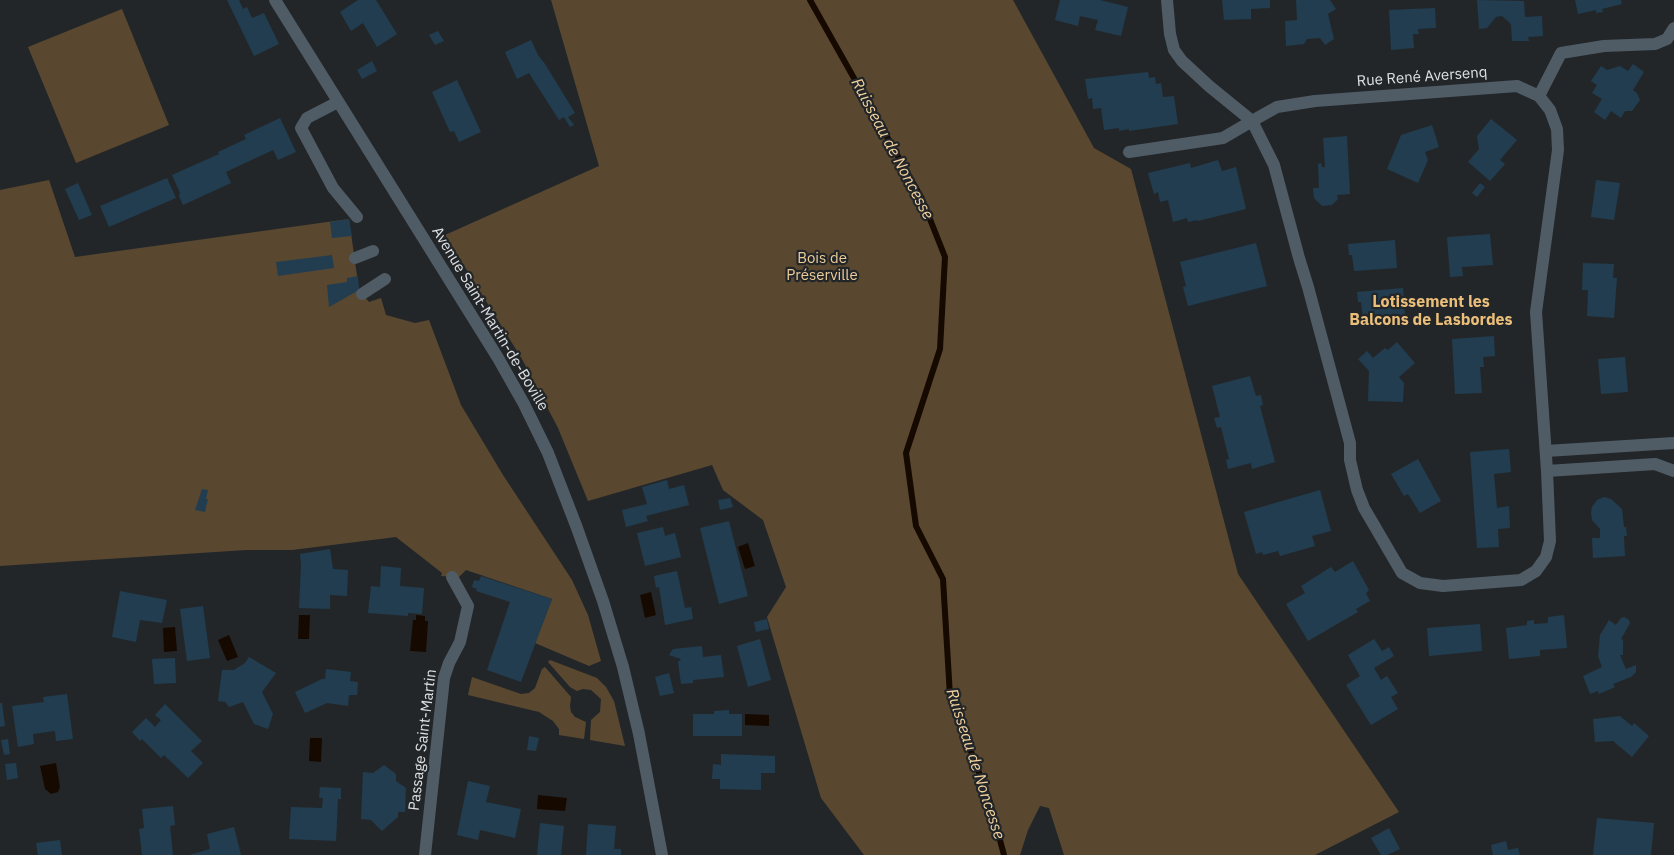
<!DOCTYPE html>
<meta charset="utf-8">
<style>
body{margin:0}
canvas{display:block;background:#222629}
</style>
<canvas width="1674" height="855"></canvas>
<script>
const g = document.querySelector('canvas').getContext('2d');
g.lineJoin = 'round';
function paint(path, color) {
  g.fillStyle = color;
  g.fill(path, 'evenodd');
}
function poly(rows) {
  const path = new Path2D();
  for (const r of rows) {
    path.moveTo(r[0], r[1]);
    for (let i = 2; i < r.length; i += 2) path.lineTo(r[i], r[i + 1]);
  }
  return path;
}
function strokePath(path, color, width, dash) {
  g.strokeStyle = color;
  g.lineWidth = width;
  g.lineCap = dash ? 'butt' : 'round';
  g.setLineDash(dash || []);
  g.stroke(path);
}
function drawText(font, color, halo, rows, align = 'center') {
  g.font = font + ' "IBM Plex Sans",sans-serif';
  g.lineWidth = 4.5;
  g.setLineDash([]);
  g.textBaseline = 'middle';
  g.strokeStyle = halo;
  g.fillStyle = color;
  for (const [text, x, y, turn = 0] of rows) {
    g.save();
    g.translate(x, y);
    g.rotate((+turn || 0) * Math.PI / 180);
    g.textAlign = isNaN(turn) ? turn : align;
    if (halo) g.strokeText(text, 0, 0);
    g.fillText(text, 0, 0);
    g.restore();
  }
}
paint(poly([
 [551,0,1013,0,1094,148,1131,169,1238,574,1399,812,1315,855,1064,855,1049,808,1040,806,1028,830,1020,855,864,855,821,798,767,617,786,587,763,520,723,490,712,465,588,501,558,428,522,359,445,235,599,166],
 [122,9,169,125,76,163,28,47],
 [49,180,75,257,349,219,359,290,369,302,381,298,386,315,415,323,429,320,461,405,503,475,572,580,588,615,601,661,589,666,535,643,552,599,466,570,459,577,441,576,442,573,396,537,292,550,246,550,0,566,0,190],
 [550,660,597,678,606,687,614,701,625,746,590,740,591,720,600,712,601,699,591,690,583,689,577,691,570,687,548,662],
 [545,667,571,697,570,706,571,712,575,717,586,722,584,739,559,735,559,729,553,721,539,712,468,695,472,677,521,694,529,693,535,688,542,669]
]), '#59482f');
paint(poly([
 [748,543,755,566,745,569,738,547],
 [651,592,656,615,645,618,640,595],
 [299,615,310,615,309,639,298,639],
 [416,615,425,616,425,621,428,621,426,652,410,651,413,620,416,620],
 [175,627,177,651,164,652,163,628],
 [229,635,238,657,227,661,218,640],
 [745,714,769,715,769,726,745,725],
 [310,738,322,738,321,762,309,761],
 [56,763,60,787,58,792,51,794,45,789,40,766],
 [538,795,567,798,565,811,537,809]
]), '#160900');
strokePath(poly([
 [810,0,922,199,945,257,940,349,906,453,916,526,943,579,950,696,989,799,1004,855]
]), '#160900', 6);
paint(poly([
 [227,0,239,0,243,9,247,7,252,18,264,13,279,44,254,56],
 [358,0,376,0,397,34,377,47,363,23,351,31,340,12],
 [1060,0,1100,0,1128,7,1121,36,1095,30,1098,20,1080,16,1078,26,1055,20],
 [1222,0,1270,0,1270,8,1251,9,1251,19,1224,20],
 [1296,0,1330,0,1336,9,1328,14,1334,39,1325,45,1320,38,1307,39,1304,44,1286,46,1285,21,1297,20],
 [1477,0,1524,1,1525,17,1542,16,1543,36,1528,37,1529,41,1512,41,1511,24,1502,16,1496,17,1487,28,1479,29],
 [1575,0,1621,0,1622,4,1602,9,1603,12,1596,13,1596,10,1578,14],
 [1435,8,1436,28,1418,29,1419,34,1413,34,1414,48,1391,50,1389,10],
 [438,31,444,41,435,45,429,35],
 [531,40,538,55,545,64,575,113,568,117,574,125,570,127,564,117,559,120,529,73,517,79,505,52],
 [372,61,377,71,362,79,357,70],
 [1633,64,1644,72,1633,90,1637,93,1640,100,1632,111,1625,111,1621,118,1611,111,1605,120,1594,112,1602,99,1592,93,1597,85,1591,81,1601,66,1607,70,1620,66,1628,71],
 [1148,72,1149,78,1155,77,1156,84,1161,83,1163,97,1174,96,1178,124,1129,131,1129,129,1119,131,1119,128,1104,130,1101,108,1093,109,1092,98,1088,99,1085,79],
 [457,80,481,132,459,142,454,131,450,132,432,92],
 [280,118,296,152,278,160,273,150,226,172,231,183,183,205,179,196,180,193,172,175,219,154,218,152,246,139,244,135],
 [1491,119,1517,140,1500,160,1505,164,1490,181,1468,162,1479,149,1477,136],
 [1432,125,1439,147,1425,152,1428,160,1418,183,1387,169,1401,135],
 [1347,136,1350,194,1337,195,1338,199,1332,205,1322,206,1314,198,1313,188,1319,188,1318,164,1321,163,1322,167,1325,167,1323,138],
 [1218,160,1222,171,1236,167,1246,209,1198,221,1197,220,1188,222,1187,218,1173,222,1168,200,1160,202,1158,192,1154,194,1148,173,1190,163,1191,168],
 [167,178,176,198,109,227,100,206],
 [1596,180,1620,183,1614,220,1591,217],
 [78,183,92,215,79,220,65,189],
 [1480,183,1485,187,1477,197,1472,193],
 [349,219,352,236,332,238,330,222],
 [1490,234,1493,265,1462,267,1463,276,1450,277,1447,237],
 [1395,240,1397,268,1354,271,1352,255,1349,255,1348,244],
 [1256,243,1267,286,1188,306,1183,287,1186,286,1180,262],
 [332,255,334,268,278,276,276,262],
 [1583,263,1614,264,1613,278,1617,278,1614,318,1587,316,1588,290,1582,290],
 [358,276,359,290,329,307,327,285,347,282,347,278],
 [1403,288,1405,315,1363,319,1361,302,1358,302,1357,292],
 [1494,336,1495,356,1483,357,1484,367,1480,367,1482,393,1455,394,1452,339],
 [1397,342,1415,363,1399,377,1404,383,1403,402,1368,401,1369,371,1358,359,1367,351,1373,358,1385,348,1388,350],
 [1625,357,1628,392,1601,394,1598,359],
 [1250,376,1256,396,1261,395,1263,405,1260,406,1275,462,1252,469,1251,463,1228,469,1226,460,1229,459,1221,427,1217,428,1214,418,1220,417,1212,386],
 [1509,449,1511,472,1494,474,1497,508,1509,506,1510,528,1498,529,1499,547,1477,548,1470,452],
 [1418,459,1441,501,1420,513,1408,494,1404,496,1391,474],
 [667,480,669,489,684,485,689,505,646,516,648,521,626,527,622,510,647,504,642,487],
 [202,489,208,490,206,499,208,499,205,512,195,510],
 [1320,490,1331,531,1312,536,1315,546,1280,556,1278,551,1263,555,1262,552,1256,554,1244,512],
 [1604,497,1611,499,1622,509,1624,527,1626,527,1627,536,1624,536,1625,556,1593,558,1592,538,1600,538,1600,529,1592,520,1591,513,1592,507,1597,500],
 [730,498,733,507,720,510,718,500],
 [729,521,748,596,719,604,700,528],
 [663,527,665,536,675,533,681,557,645,566,637,533],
 [330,549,333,569,348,570,347,596,330,595,330,609,299,608,301,565,300,554],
 [1353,561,1369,590,1366,593,1370,601,1356,609,1358,612,1308,641,1286,604,1305,593,1301,586,1331,567,1335,572],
 [381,566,401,568,400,586,424,588,422,614,408,613,408,616,368,613,371,586,380,587],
 [677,571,685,608,691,607,693,619,665,625,659,587,656,588,654,576],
 [481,576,552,599,521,682,487,670,510,602,476,591,477,589,472,587,474,580,479,581],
 [120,591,167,600,162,623,140,620,136,642,112,637],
 [203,606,210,658,187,661,180,609],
 [1564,615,1567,648,1540,650,1540,656,1509,659,1506,628,1527,625,1527,621,1534,620,1534,624,1548,623,1548,617],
 [1624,617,1629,620,1630,623,1621,639,1623,640,1623,655,1620,655,1626,669,1636,665,1636,672,1631,677,1613,684,1615,687,1599,694,1598,691,1590,694,1583,676,1602,667,1598,656,1600,635,1609,620,1616,625,1621,618],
 [767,619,769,629,756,632,754,622],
 [1480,624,1482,651,1429,656,1427,628],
 [760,639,771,680,748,687,737,646],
 [1374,639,1382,651,1389,647,1394,656,1374,668,1381,680,1387,676,1398,693,1391,697,1398,709,1371,725,1346,685,1360,676,1348,655],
 [702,646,703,657,721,655,724,677,693,680,693,683,681,684,678,662,681,659,669,655,673,649],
 [249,657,276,673,262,692,273,714,268,729,254,724,243,702,229,707,225,702,218,701,222,670,234,670,245,663],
 [175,658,176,683,154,684,152,659],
 [326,669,351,672,350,681,358,682,357,695,349,695,348,706,327,703,305,713,295,692,322,679,325,679],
 [669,673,674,693,660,696,655,677],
 [67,694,73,739,56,741,55,731,33,734,34,744,18,747,12,706,44,702,43,697],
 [0,703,2,703,5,726,0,727],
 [165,704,202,741,191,751,203,763,188,778,164,755,161,758,142,739,140,741,132,732,146,718,155,727,161,720,155,715],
 [729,710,729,714,742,714,742,736,693,736,693,714,714,714,714,711],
 [1620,716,1632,726,1634,723,1649,736,1632,757,1613,741,1595,742,1593,719],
 [529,736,539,738,536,751,527,750],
 [8,739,10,754,4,755,1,740],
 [721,754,775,756,775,773,761,773,761,790,720,789,720,779,712,779,713,764,721,765],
 [16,763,18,778,7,780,5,764],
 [384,765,396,774,396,781,406,788,405,812,398,812,398,817,382,831,371,820,361,819,363,772,373,773],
 [468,781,490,786,486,802,521,809,515,838,480,830,478,840,457,835],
 [320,787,341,788,341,799,338,799,336,841,289,839,291,807,322,808,323,798,319,798],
 [173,806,175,825,170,826,173,855,142,855,139,829,144,828,142,809],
 [1597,818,1654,823,1651,855,1593,855],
 [540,823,564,826,561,855,537,855],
 [588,824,616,826,614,849,621,849,621,855,586,855],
 [234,827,241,855,189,855,210,849,207,834],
 [1389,828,1400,849,1387,855,1381,855,1371,838],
 [60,840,62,855,38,855,36,843],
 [1506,841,1508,850,1518,848,1520,855,1493,855,1491,845]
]), '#213d4f');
strokePath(poly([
 [275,0,498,358,524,404,548,453,577,528,603,601,623,667,639,734,662,855],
 [1517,86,1539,96,1550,110,1557,129,1558,150,1536,312,1547,471,1550,541,1546,557,1536,571,1521,580,1443,586,1420,583,1402,573,1364,508,1357,490,1350,460,1350,443,1308,287,1299,258,1274,165,1252,121,1277,107,1315,101,1517,86],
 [1539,96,1561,53,1604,46,1655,44,1667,39,1674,28],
 [338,102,307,118,301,128,333,188,357,217],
 [1129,152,1223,138,1252,121,1209,86,1182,61,1174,50,1170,34,1167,0],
 [355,258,373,251],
 [362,294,385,279],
 [1546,451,1674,443],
 [1547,471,1655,464,1674,471],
 [425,855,444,678,449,663,460,642,468,606,452,577]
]), '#505c65', 12);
drawText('15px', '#dee1e4', '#222629', [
 ["Rue René Aversenq",1422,77,-4],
 ["Avenue Saint-Martin-de-Boville",490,319,59],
 ["Passage Saint-Martin",423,740,-83]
]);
drawText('15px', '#edcc99', '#222629', [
 ["Bois de",822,259],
 ["Préserville",822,276]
]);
drawText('italic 16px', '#f3d29f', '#222629', [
 ["Ruisseau de Noncesse",892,149,62],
 ["Ruisseau de Noncesse",975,764,72]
]);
drawText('bold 16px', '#ebbf7a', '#222629', [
 ["Lotissement les",1431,302],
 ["Balcons de Lasbordes",1431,320]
]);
</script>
